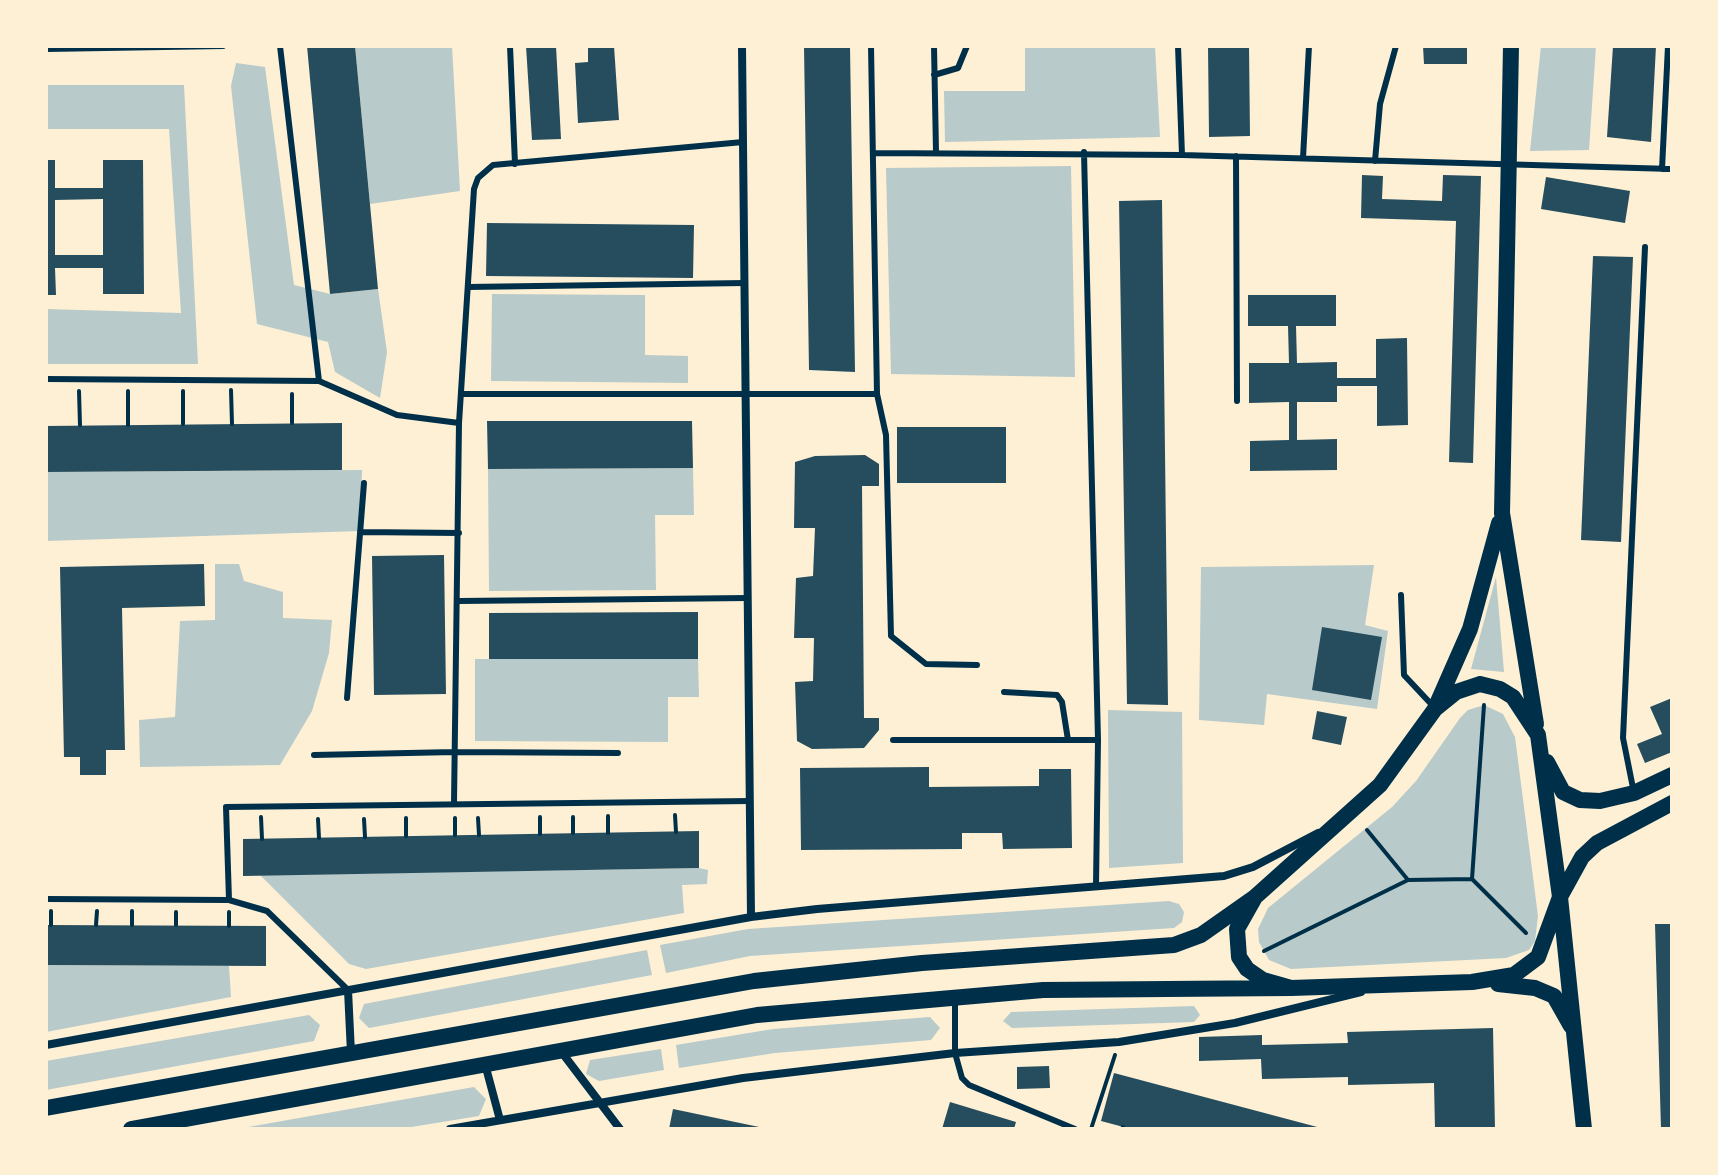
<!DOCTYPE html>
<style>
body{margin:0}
#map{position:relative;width:1718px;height:1175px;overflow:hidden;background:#fdf0d5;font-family:"PT Sans",sans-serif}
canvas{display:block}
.frame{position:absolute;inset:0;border:48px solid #fdf0d5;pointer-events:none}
</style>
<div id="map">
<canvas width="1718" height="1175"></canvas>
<div class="frame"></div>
</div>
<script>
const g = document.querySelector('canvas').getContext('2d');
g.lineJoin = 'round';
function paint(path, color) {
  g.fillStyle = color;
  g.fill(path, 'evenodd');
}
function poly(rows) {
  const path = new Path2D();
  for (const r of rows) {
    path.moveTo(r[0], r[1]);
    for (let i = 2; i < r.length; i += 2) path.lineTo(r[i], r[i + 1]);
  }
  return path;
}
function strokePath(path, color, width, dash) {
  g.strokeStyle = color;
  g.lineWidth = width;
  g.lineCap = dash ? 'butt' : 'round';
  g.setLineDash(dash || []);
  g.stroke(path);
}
paint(poly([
 [355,46,452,46,460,191,370,204],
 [1025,46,1155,46,1160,137,945,142,944,91,1025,91],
 [1541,46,1596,46,1589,150,1530,151],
 [236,63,265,67,294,285,330,294,378,289,387,352,380,398,335,372,328,342,257,324,231,86],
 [46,85,184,85,198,364,46,364,46,309,181,313,169,129,46,129],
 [1071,166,1075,377,891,374,886,168],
 [492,294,645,295,645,355,688,356,688,383,491,381],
 [693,468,694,515,655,515,656,590,489,591,488,469],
 [362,470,360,531,46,541,46,472],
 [215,564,239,564,244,581,283,592,283,618,332,620,329,653,312,711,280,765,140,767,139,720,175,717,180,621,215,620],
 [1374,565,1365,625,1388,631,1377,709,1267,694,1264,725,1199,720,1201,567],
 [1496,577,1504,672,1471,669],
 [475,659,698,659,699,697,668,697,668,742,475,741],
 [1484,705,1503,714,1515,737,1538,916,1535,941,1529,950,1506,958,1291,969,1269,960,1259,942,1258,929,1268,908,1392,807,1416,781,1460,718,1468,710],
 [1108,710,1182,712,1183,863,1109,868],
 [699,868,708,870,707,884,682,885,684,913,366,969,349,964,260,875],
 [1169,901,1179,904,1184,912,1182,922,1174,928,750,956,666,973,660,945,748,929],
 [647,950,652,975,369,1028,359,1018,364,1004],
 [46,965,229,966,231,997,46,1032],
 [1194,1006,1200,1015,1194,1022,1012,1028,1003,1021,1011,1012],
 [309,1015,320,1025,314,1041,46,1090,46,1061],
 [930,1017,940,1028,931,1040,775,1053,679,1068,676,1045,773,1029],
 [661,1049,664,1070,599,1081,586,1074,590,1060],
 [474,1087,486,1099,479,1116,399,1129,237,1129]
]), '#b9caca');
paint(poly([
 [307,46,355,46,378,289,330,294],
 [526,46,556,46,561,139,532,140],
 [588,46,614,46,619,120,578,123,575,63,588,62],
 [804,46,850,46,855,372,809,370],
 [1208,46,1249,46,1250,136,1209,137],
 [1423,46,1467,46,1467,64,1424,64],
 [1613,46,1656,46,1651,142,1607,137],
 [46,160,55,160,55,188,103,188,103,160,143,160,144,294,103,294,103,268,55,268,56,295,46,295],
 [103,199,103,255,55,255,55,200],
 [1362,175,1383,176,1382,199,1442,201,1443,175,1481,176,1473,463,1449,462,1456,221,1361,218],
 [1546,177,1630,191,1625,223,1541,209],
 [1162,200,1168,705,1127,704,1119,201],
 [487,223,694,225,693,278,486,276],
 [1593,256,1633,257,1621,542,1581,540],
 [1248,295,1336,295,1336,326,1296,326,1297,363,1337,362,1337,378,1376,378,1376,339,1407,338,1408,425,1377,426,1377,386,1337,386,1337,402,1297,402,1297,440,1337,439,1337,470,1250,471,1250,441,1289,440,1289,402,1249,403,1249,363,1289,363,1288,326,1248,326],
 [487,421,692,421,693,468,488,469],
 [342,423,342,470,46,472,46,426],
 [897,427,1006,427,1006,483,897,483],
 [865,455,879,464,879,486,862,486,864,718,879,718,879,730,864,748,812,749,797,741,795,682,813,681,814,638,794,638,796,578,813,576,815,528,794,528,795,462,815,456],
 [444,555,446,694,374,695,372,556],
 [204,564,205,606,122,608,125,750,106,750,106,775,80,775,80,757,64,757,60,567],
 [698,612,698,659,489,659,489,613],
 [1322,627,1382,637,1371,700,1312,690],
 [1672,698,1672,752,1645,763,1637,744,1662,734,1650,707],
 [1317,711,1347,717,1341,745,1312,739],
 [929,767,929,787,1039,786,1039,769,1071,769,1072,848,1003,849,1002,833,962,833,962,849,801,850,800,768],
 [699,831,699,868,243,876,243,839],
 [1655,924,1672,924,1672,1129,1661,1129],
 [46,925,266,926,266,966,46,965],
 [1493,1028,1495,1129,1435,1129,1434,1083,1348,1085,1348,1077,1262,1079,1261,1059,1199,1061,1199,1037,1262,1035,1262,1045,1348,1043,1347,1032],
 [1049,1066,1050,1088,1017,1089,1017,1067],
 [1114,1073,1321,1128,1321,1129,1131,1129,1101,1121],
 [950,1102,1016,1122,1014,1129,942,1129],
 [673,1109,764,1128,764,1129,669,1129]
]), '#264d5e');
strokePath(poly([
 [231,390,232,424],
 [79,391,80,425],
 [128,391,128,425],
 [183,391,183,424],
 [292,394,292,423],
 [675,815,676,832],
 [608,816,608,833],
 [261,817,262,839],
 [540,817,540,834],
 [573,817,573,833],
 [406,818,406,836],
 [455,818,455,835],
 [478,818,479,835],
 [318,819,319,838],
 [364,819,365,837],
 [1367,830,1408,880],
 [1472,879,1484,705],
 [51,911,51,925],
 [176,912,176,925],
 [229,912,229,926],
 [96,925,97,911],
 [132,925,132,911],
 [1264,951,1408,880,1472,879,1526,933],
 [1091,1129,1115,1055],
 [1122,1129,1123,1127]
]), '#003049', 4);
strokePath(poly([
 [280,46,319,381],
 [510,46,515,164],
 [934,46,936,152],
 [1178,46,1182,155,1672,169],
 [46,49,223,46],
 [934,75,958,68,967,46],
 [1084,152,1098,740],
 [873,153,1182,155],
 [1236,156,1237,401],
 [1303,158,1309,46],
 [1375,161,1380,104,1396,46],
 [1662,169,1668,46],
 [468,287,745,283],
 [46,379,319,381,397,415,459,423],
 [461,394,877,394,871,46],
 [877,394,886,435,891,636,926,664,977,665],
 [360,532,459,533],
 [1401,595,1404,675,1433,706],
 [459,601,748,598],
 [1004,692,1057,695,1062,702,1068,740],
 [347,698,364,483],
 [893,740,1098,740,1096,885],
 [314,755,455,752,618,753],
 [1634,793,1623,738,1645,247],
 [454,803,459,423,474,189,478,178,493,165,743,142],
 [46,899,229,900,226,807,750,801],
 [229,900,267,911,348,990],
 [955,999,955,1053,962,1078,969,1085,1075,1129]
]), '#003049', 6);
strokePath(poly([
 [742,46,751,917],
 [348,990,351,1053],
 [46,1045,751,917,817,909,1224,876,1253,867,1318,833],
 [560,1050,620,1129],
 [485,1064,500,1120],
 [450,1129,743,1078,955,1053,1119,1042,1235,1023,1361,992]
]), '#003049', 8);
strokePath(poly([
 [1511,46,1502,513,1536,724],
 [1480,684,1500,689,1513,697,1538,735,1560,897,1538,957,1514,975,1472,982,1291,988,1263,980,1247,969,1239,957,1237,929,1255,897,1380,785,1435,709,1456,692,1480,684],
 [1437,704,1470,629,1499,523],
 [1547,762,1563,792,1580,800,1600,801,1634,793,1672,775],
 [1498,984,1535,988,1554,996,1571,1026],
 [46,1108,754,981,922,963,1174,945,1201,935,1255,897],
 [131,1129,757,1015,1043,990,1291,988],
 [1584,1129,1560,897,1582,857,1597,843,1672,803]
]), '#003049', 16);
</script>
